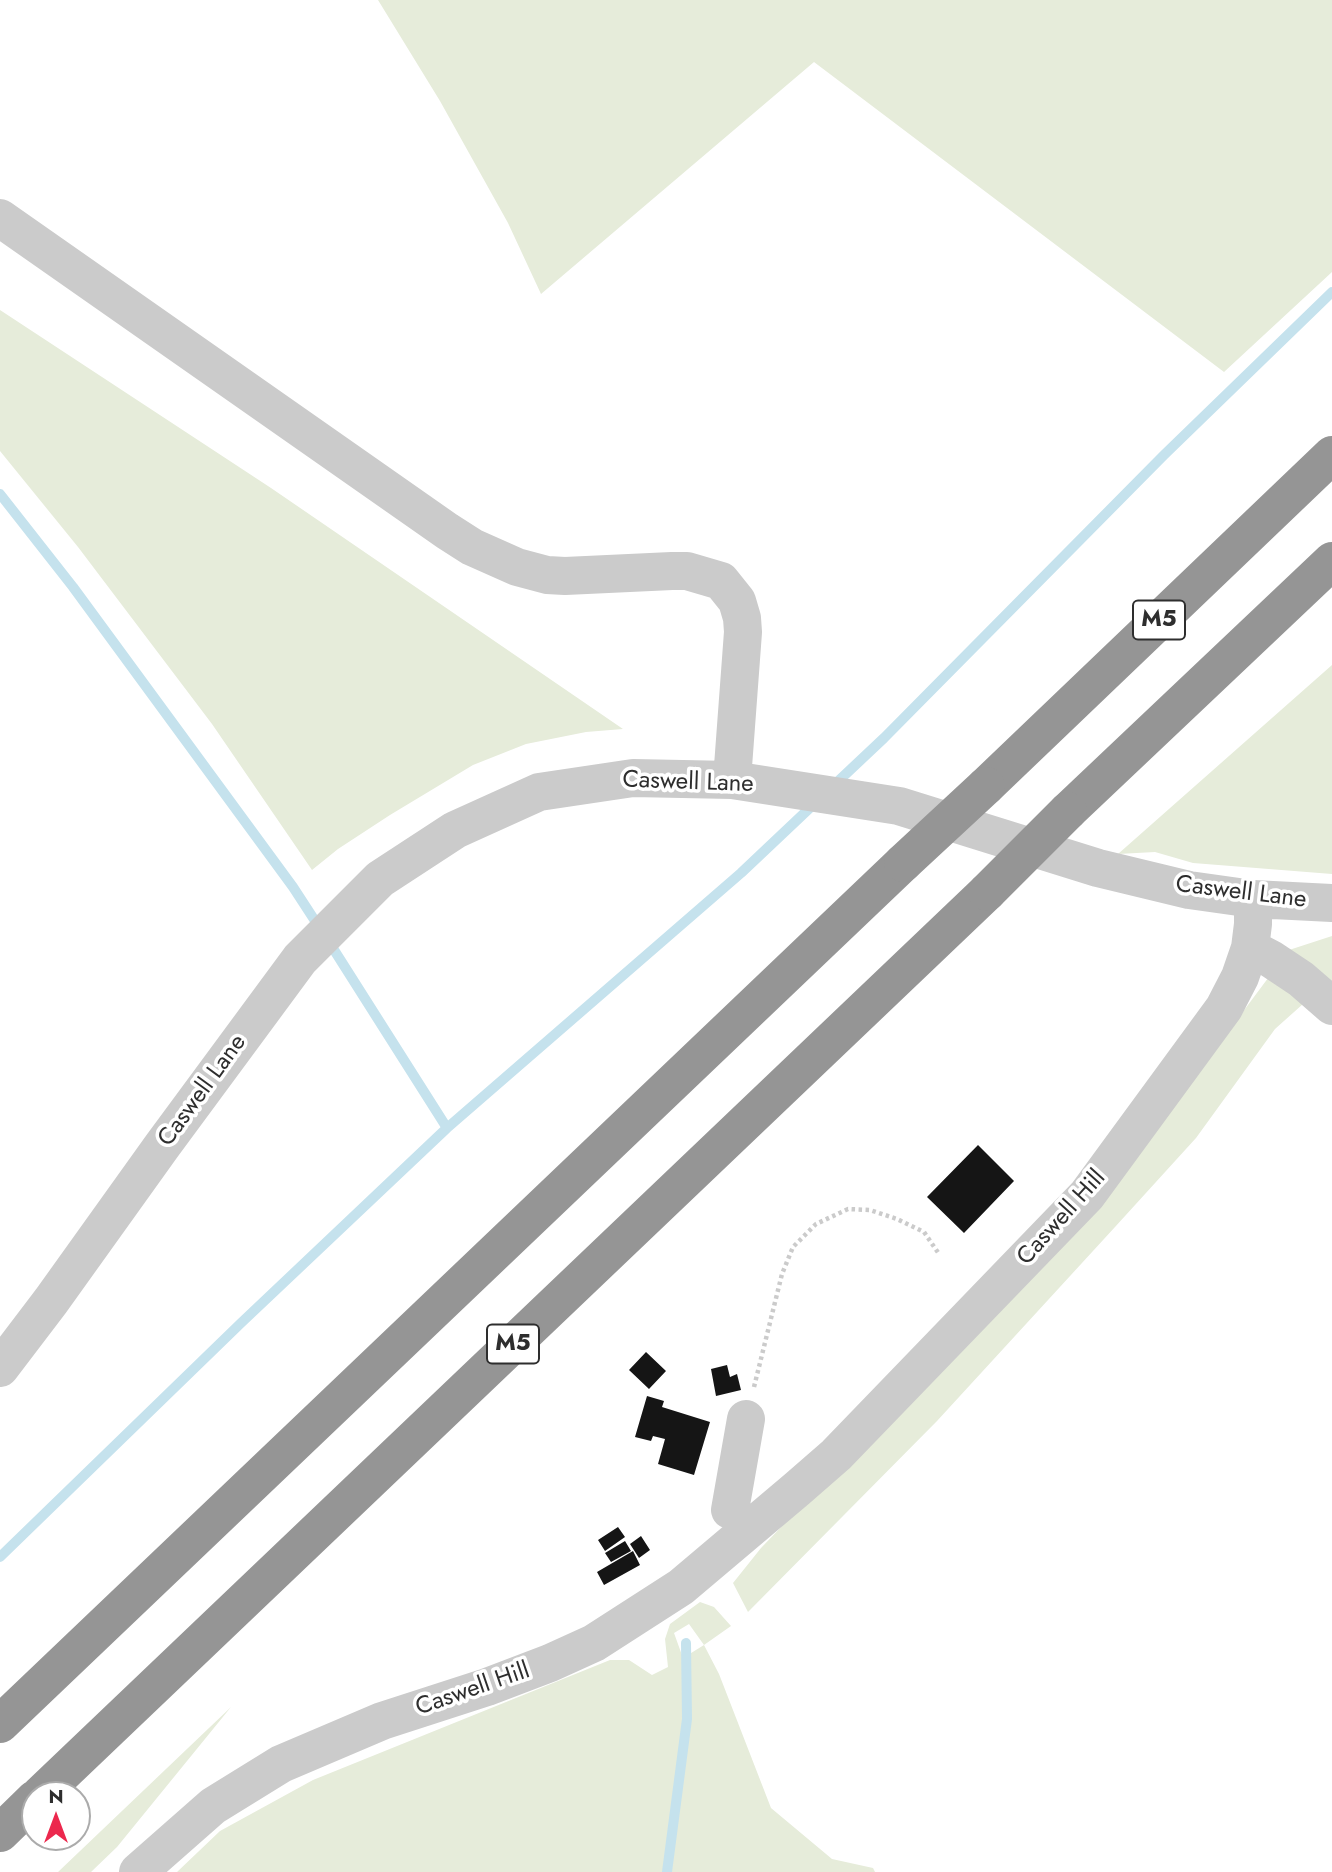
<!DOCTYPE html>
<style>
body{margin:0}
#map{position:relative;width:1332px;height:1872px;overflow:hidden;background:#fff;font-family:Jost,sans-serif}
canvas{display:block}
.north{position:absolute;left:21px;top:1781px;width:70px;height:70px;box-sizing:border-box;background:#fff;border:2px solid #ababab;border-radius:50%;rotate:0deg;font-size:19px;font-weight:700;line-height:28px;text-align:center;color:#2e2e2e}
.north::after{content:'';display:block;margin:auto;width:24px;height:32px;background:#ec284d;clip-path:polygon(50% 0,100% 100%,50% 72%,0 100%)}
</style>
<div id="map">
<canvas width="1332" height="1872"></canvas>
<div class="north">N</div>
</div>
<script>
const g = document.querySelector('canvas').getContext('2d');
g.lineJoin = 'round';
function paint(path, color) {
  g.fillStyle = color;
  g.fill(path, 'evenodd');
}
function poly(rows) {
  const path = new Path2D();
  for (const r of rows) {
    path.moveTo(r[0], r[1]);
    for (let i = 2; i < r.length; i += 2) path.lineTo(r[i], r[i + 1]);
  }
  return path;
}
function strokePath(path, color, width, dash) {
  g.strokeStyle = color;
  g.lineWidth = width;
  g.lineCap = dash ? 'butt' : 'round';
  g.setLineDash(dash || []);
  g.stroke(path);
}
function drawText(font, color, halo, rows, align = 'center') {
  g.font = font + ' Jost,sans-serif';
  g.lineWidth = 7;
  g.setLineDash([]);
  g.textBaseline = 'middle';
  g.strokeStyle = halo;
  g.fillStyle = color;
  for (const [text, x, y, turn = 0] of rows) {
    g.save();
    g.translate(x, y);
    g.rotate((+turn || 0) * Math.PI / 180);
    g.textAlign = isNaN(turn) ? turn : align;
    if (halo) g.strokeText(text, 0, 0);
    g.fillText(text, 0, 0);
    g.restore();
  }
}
paint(poly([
 [378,0,1332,0,1332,272,1224,372,814,62,541,294,508,223,440,101],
 [0,310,271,488,623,729,586,732,526,744,473,765,390,815,338,849,312,870,212,724,78,547,0,451],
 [1332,665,1332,874,1193,863,1155,852,1118,854],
 [1332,936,1332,989,1303,1004,1275,1029,1196,1138,1115,1227,937,1421,748,1612,733,1583,761,1548,1127,1167,1289,950],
 [700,1602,714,1607,731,1626,704,1645,719,1674,771,1808,832,1859,873,1868,875,1872,177,1872,220,1831,313,1780,610,1660,629,1660,652,1675,668,1667,665,1639,670,1624],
 [689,1624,704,1645,683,1658,674,1633],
 [231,1707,117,1847,91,1872,58,1872]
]), '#e6ecda');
strokePath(poly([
 [0,494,73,587,293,887,321,930],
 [832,787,884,738,1164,455,1332,292],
 [329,942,447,1128],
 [0,1557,241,1323,447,1128,741,873,814,804],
 [667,1872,687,1719,686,1643]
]), '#c5e2ed', 10);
paint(poly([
 [978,1145,1014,1181,964,1233,927,1197],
 [646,1352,666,1371,649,1389,629,1370],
 [727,1365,730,1377,737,1374,741,1390,716,1396,711,1369],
 [647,1396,664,1401,662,1407,710,1422,694,1475,658,1464,665,1439,653,1436,651,1441,635,1437],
 [618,1527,625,1537,605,1551,598,1540],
 [641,1536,650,1550,639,1558,630,1544],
 [625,1541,631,1551,611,1562,605,1553],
 [633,1551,640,1565,604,1585,597,1572]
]), '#151515');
strokePath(poly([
 [754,1387,782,1274,793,1247,816,1224,848,1209,870,1210,897,1219,924,1232,939,1254]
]), '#cbcbcb', 4.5, [3.5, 3.5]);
strokePath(poly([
 [0,218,447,531,472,547,517,567,547,575,565,576,672,571,687,571,721,581,737,601,742,618,743,632,732,780],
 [1250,948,1271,959,1301,979,1332,1006],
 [0,1368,51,1301,162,1146,300,959,380,879,455,830,539,792,633,778,732,780,899,806,1098,868,1189,890,1253,899,1332,903],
 [730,1510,746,1419],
 [138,1872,213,1806,281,1764,382,1721,487,1687,550,1663,594,1643,681,1587,797,1489,836,1455,1087,1195,1224,1008,1240,977,1250,948,1253,924,1253,899]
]), '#cbcbcb', 38);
strokePath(poly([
 [986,786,1332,455],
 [1068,811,1332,561],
 [0,1724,903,863],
 [40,1795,987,892],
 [0,1833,35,1799]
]), '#959595', 38);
strokePath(poly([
 [903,863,986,786],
 [987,892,1068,811]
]), '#959595', 38);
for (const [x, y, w] of [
 [1159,620,52],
 [513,1344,52]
]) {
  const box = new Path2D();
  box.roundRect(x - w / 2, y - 19.5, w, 39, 5);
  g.fillStyle = '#fff';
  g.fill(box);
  strokePath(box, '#2e2e2e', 2);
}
drawText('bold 23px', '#2e2e2e', null, [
 ["M5",1159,620],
 ["M5",513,1344]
]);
drawText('24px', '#2e2e2e', '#fff', [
 ["Caswell Lane",688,783,2],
 ["Caswell Lane",1241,893,7],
 ["Caswell Lane",203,1091,-54],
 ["Caswell Hill",1062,1218,-48],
 ["Caswell Hill",473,1690,-19]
]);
</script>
